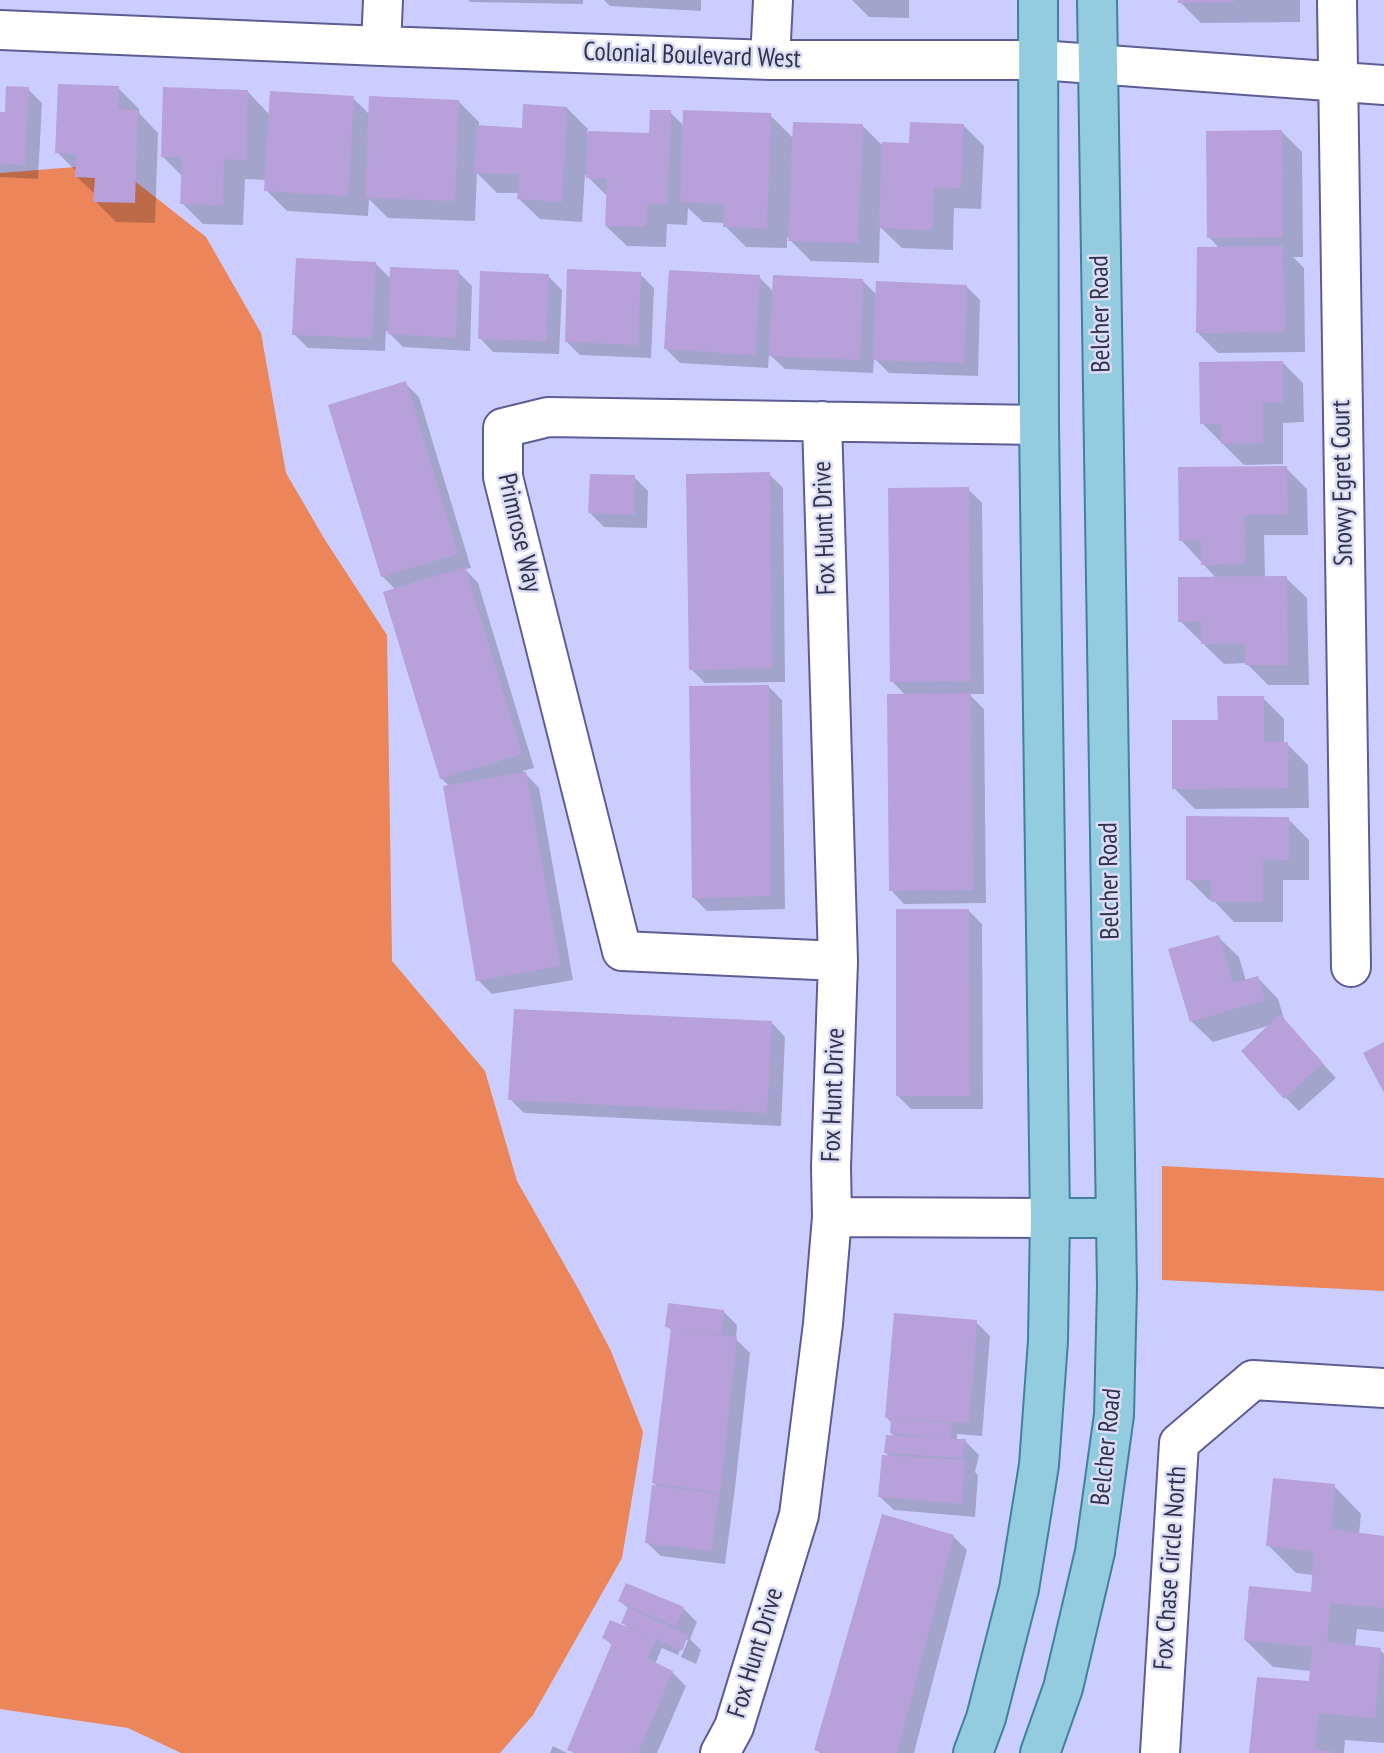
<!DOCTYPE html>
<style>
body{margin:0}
canvas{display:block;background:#cbcdff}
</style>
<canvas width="1384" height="1753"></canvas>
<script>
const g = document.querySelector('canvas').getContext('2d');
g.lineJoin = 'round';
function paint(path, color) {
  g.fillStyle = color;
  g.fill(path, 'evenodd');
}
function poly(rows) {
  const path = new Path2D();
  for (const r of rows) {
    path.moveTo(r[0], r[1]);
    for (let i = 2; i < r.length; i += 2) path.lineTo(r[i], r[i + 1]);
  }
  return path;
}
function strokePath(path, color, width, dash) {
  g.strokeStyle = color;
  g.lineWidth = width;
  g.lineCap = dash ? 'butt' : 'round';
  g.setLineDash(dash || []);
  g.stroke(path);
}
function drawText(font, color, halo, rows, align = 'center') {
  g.font = font + ' "PT Sans Narrow",sans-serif';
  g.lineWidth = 5;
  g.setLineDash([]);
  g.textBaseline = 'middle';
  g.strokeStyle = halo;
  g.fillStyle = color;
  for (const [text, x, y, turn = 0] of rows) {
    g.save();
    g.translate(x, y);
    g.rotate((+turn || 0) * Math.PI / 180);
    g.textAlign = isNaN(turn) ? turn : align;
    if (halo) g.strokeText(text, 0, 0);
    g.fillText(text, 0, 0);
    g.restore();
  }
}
paint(poly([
 [113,164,206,237,261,333,286,473,325,540,387,635,392,961,485,1071,517,1181,580,1292,611,1351,643,1432,622,1558,533,1715,500,1753,181,1753,128,1728,0,1709,0,173],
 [1162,1166,1384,1178,1384,1291,1162,1280]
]), '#ec8559');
paint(poly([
 [468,0,583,0,583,4,470,2],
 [604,0,701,0,701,11,610,6],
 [852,0,909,0,909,18,869,17],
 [1180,0,1300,0,1300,22,1201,23,1180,2],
 [118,88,139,109,139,113,158,133,155,223,116,222,95,201,96,195,77,177,77,172,57,152],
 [28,89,42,103,38,179,0,177,0,114,7,114],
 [248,92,270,115,353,98,370,115,458,101,479,122,479,127,523,129,567,108,588,129,587,133,651,135,670,112,684,126,770,115,794,139,862,125,884,147,911,145,963,125,984,146,981,209,954,208,953,250,902,248,880,227,879,263,811,261,787,237,787,248,746,247,725,226,725,223,703,222,688,208,687,225,667,224,666,247,627,246,606,226,608,197,585,174,582,222,540,219,519,199,520,193,497,193,477,173,475,221,388,218,369,199,368,216,287,211,266,190,266,180,245,179,243,225,203,224,182,203,183,177,162,156],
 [1281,131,1302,152,1303,257,1293,257,1304,268,1305,352,1218,353,1197,332,1220,249,1209,237],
 [375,263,392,280,458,272,472,286,470,351,403,347,386,330,385,351,308,348,294,334],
 [640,274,654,288,651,358,580,355,567,342],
 [548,276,562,290,559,354,493,352,480,338],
 [759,277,774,292,863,281,877,295,966,286,980,300,978,376,889,373,874,358,873,373,785,369,769,354,768,368,680,363,666,349],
 [1282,362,1303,383,1304,422,1283,423,1283,464,1244,465,1202,423],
 [405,383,419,397,471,568,465,569,478,583,534,768,523,771,539,788,573,980,492,994,478,980,450,787,441,778,396,590,382,576],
 [1286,468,1307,489,1308,535,1264,535,1265,578,1286,578,1307,598,1309,685,1268,685,1246,663,1224,664,1180,621,1217,579,1181,540],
 [769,474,783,488,785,682,705,683,691,669],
 [634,477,648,491,647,528,604,527,590,513],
 [968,489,982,503,984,694,969,694,984,709,986,903,904,904,891,890,906,696,892,681],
 [768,686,782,700,785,909,707,911,693,897],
 [1263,698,1284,719,1284,744,1287,744,1308,765,1309,808,1195,809,1174,788,1220,722],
 [1288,819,1309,840,1309,880,1283,880,1283,922,1234,922,1213,900,1209,900,1188,879],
 [968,910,982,924,983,1109,911,1109,897,1095],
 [1218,937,1239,957,1246,981,1258,978,1278,999,1285,1022,1336,1078,1299,1111,1285,1097,1271,1025,1213,1042,1192,1022,1171,951],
 [772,1023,785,1037,781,1126,524,1113,510,1099],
 [723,1311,737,1325,736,1339,750,1353,735,1488,725,1564,661,1556,647,1543,658,1488,654,1483,673,1332,667,1326],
 [976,1322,990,1336,982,1436,957,1434,957,1441,965,1441,979,1455,975,1472,978,1475,975,1517,894,1510,880,1497,891,1458,886,1453,896,1438,891,1433,892,1423,886,1417],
 [1334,1486,1361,1514,1359,1535,1384,1538,1384,1632,1357,1629,1355,1647,1380,1650,1384,1654,1384,1743,1345,1740,1344,1753,1251,1753,1310,1683,1311,1671,1273,1667,1245,1640,1313,1594,1314,1575,1296,1573,1268,1545],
 [953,1536,967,1550,914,1753,820,1753,816,1749],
 [620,1601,683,1608,697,1622,690,1639,701,1650,696,1664,681,1657,688,1640,684,1640,678,1655,662,1648,655,1664,672,1672,686,1686,657,1753,573,1753,570,1749,613,1646,604,1638,632,1631,623,1623,629,1609],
 [553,1746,567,1753,550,1753]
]), '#0003');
paint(poly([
 [1178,0,1234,0,1234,2,1178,3],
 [58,84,119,86,118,109,138,110,135,203,93,202,95,178,75,177,76,154,55,153],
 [6,86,29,87,25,165,0,164,0,112,5,112],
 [163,87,248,90,246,160,224,159,223,205,180,204,182,157,161,157],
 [270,91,354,96,348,196,264,191],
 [369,96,459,100,455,201,365,198],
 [523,104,567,107,562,202,517,199,520,174,474,173,477,125,522,128],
 [650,110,671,110,667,205,647,204,646,227,605,226,607,179,586,178,588,131,649,133],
 [683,110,771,113,767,228,723,227,724,204,680,202],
 [793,122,863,124,858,243,788,241],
 [910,122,964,124,961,188,934,187,932,230,879,228,882,142,909,143],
 [1282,130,1283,237,1207,238,1206,131],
 [1283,246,1285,332,1196,333,1197,247],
 [296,258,376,262,372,338,292,335],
 [390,267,459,270,456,338,388,334],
 [567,269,641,272,638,345,565,342],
 [669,270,760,275,755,355,664,349],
 [480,271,549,274,546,341,478,339],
 [773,275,863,279,860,360,769,356],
 [876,281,967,285,964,363,873,360],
 [1283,361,1283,402,1263,403,1263,443,1221,444,1221,424,1200,424,1199,362],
 [406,381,458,554,381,577,328,405],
 [1287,466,1288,514,1244,515,1245,564,1201,565,1201,540,1179,541,1178,467],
 [770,472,772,668,689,670,686,474],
 [590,474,635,475,634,515,588,513],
 [969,487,971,681,890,682,888,488],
 [465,567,522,754,440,779,383,592],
 [1287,576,1288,665,1245,665,1245,643,1201,644,1201,621,1178,622,1178,577],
 [769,685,771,896,692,898,689,686],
 [971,693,973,890,889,891,887,694],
 [1217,696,1264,696,1264,742,1288,742,1288,788,1172,789,1172,720,1218,720],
 [526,772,560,966,476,981,443,786],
 [1186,816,1289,817,1289,860,1263,859,1263,902,1211,902,1211,880,1186,880],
 [896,909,969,909,970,1096,896,1096],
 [1219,935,1233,983,1258,976,1265,1000,1190,1022,1168,949],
 [514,1009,772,1021,767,1113,508,1100],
 [1280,1014,1323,1063,1284,1099,1241,1051],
 [1384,1042,1384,1093,1363,1053],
 [668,1303,724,1310,722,1334,680,1330,737,1337,720,1493,652,1483,671,1328,665,1327],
 [894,1313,977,1320,969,1423,885,1418],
 [891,1419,952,1423,950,1439,966,1439,962,1458,884,1453,886,1435,945,1438,890,1433],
 [882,1455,965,1460,962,1504,878,1497],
 [1273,1478,1335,1484,1331,1529,1384,1536,1384,1608,1330,1603,1327,1642,1381,1648,1375,1718,1318,1713,1315,1749,1332,1751,1332,1753,1249,1753,1257,1677,1309,1681,1312,1647,1244,1640,1249,1586,1311,1592,1314,1552,1266,1546],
 [652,1485,719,1494,712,1551,645,1543],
 [882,1514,954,1535,897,1753,825,1753,814,1750],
 [626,1583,684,1607,676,1627,618,1601],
 [628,1607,688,1635,682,1651,656,1639,648,1659,673,1671,638,1753,575,1753,567,1750,612,1643,602,1638,610,1620,647,1635,621,1623]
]), '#b8a0db');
const minor = poly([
 [1337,0,1351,967],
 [0,30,381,46,770,60,1039,60,1384,85],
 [381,46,383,0],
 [770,60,773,0],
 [838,961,622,951,503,477,503,428,548,417,1039,425],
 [832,1217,1050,1218],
 [720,1753,734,1727,799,1515,823,1324,832,1217,831,1167,838,961,822,421],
 [1160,1753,1179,1443,1253,1380,1384,1388]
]);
const major = poly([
 [1050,1218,1116,1218],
 [973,1753,986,1718,1019,1589,1039,1465,1048,1341,1050,1218,1039,425,1038,0],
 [1040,1753,1063,1688,1095,1552,1114,1415,1117,1287,1097,0]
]);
strokePath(minor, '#5d5d94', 42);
strokePath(major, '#42809e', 42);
strokePath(minor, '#fff', 38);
strokePath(major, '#93ccdf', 38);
drawText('26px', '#32334b', '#dbddf6', [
 ["Colonial Boulevard West",692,56,2],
 ["Belcher Road",1101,314,-91],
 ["Snowy Egret Court",1343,483,-91],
 ["Fox Hunt Drive",825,528,-92],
 ["Primrose Way",519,533,77],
 ["Belcher Road",1110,881,-91],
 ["Fox Hunt Drive",834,1095,-88],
 ["Belcher Road",1107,1447,-84],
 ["Fox Chase Circle North",1171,1568,-86],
 ["Fox Hunt Drive",756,1653,-73]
]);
</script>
